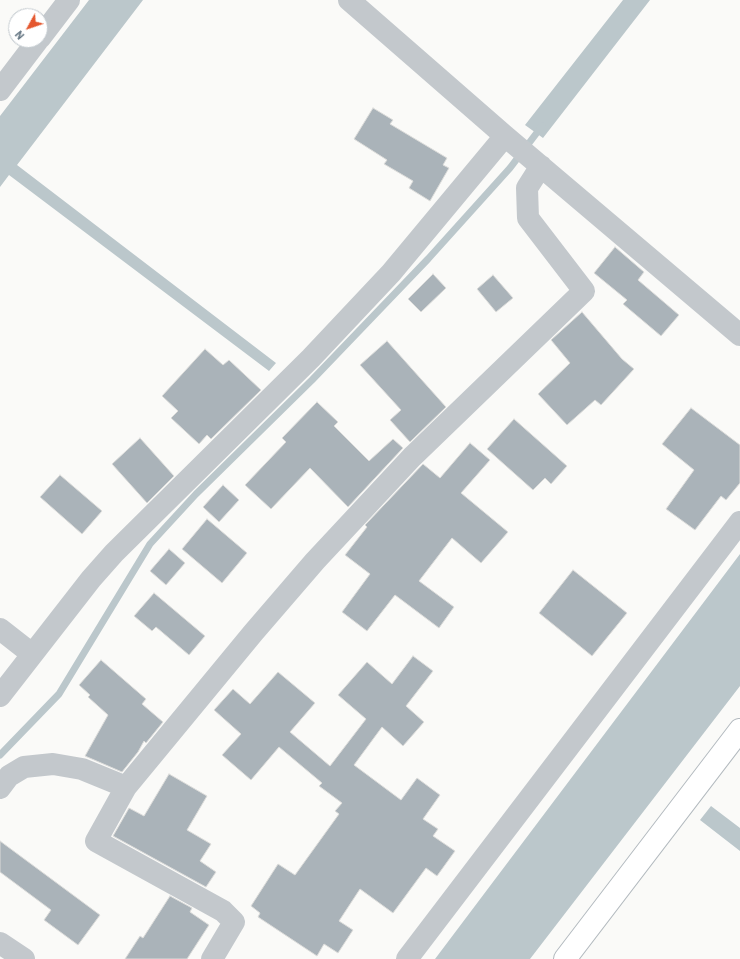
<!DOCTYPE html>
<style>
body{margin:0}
#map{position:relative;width:740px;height:959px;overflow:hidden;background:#fafaf8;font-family:Barlow,sans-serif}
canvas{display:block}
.north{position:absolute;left:8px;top:8px;width:40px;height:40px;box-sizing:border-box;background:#fff;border:1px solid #c1c8cd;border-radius:50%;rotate:230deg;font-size:11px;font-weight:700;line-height:16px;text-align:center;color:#657683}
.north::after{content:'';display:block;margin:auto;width:14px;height:18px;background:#e4572e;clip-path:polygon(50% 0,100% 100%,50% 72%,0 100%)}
</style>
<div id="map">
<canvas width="740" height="959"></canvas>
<div class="north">N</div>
</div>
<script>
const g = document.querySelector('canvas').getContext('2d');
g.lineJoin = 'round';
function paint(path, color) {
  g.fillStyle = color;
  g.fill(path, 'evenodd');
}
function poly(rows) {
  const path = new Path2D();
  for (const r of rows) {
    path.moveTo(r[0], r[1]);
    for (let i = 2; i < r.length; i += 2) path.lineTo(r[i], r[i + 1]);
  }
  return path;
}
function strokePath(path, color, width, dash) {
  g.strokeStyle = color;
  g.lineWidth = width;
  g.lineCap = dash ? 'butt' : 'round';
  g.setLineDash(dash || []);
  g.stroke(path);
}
paint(poly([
 [89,0,143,0,17,165,276,363,269,371,9,175,0,187,0,116],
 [623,0,650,0,543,138,525,125],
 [740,554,740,686,530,959,435,959],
 [711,806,740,828,740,851,700,820]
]), '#bbc7cb');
strokePath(poly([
 [0,755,59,694,150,544,196,494,312,380,428,259,510,168,542,126]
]), '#bbc7cb', 7);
const building = poly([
 [373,108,393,120,390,124,447,158,443,165,449,168,430,201,409,188,413,181,384,164,387,160,354,139,373,108],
 [615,247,644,272,638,280,679,315,661,336,623,304,627,300,594,273,615,247],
 [433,274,446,288,421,312,408,299,433,274],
 [493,275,513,298,496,312,477,289,493,275],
 [582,312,622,359,634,369,601,405,595,400,567,425,538,394,570,363,551,340,582,312],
 [387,341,446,407,410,442,390,420,401,410,360,365,387,341],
 [205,349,223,365,229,360,261,390,211,439,207,435,199,444,171,418,178,411,162,396,205,349],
 [317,402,338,422,334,426,369,461,393,439,403,448,348,507,310,468,271,509,245,485,286,442,282,438,317,402],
 [691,408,740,445,740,483,726,500,721,496,695,530,666,509,694,470,662,444,691,408],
 [514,419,567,466,551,484,545,478,533,490,487,449,514,419],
 [140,438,174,476,147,503,112,464,140,438],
 [470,443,490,460,461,493,508,532,481,563,452,538,419,581,454,607,439,628,395,595,367,631,342,612,370,574,345,555,367,527,365,525,423,464,440,478,470,443],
 [60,475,102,511,82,534,40,497,60,475],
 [223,485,239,500,219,522,203,507,223,485],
 [207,519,247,553,222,583,182,549,207,519],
 [169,549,185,563,166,585,150,571,169,549],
 [573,570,627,613,592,656,539,613,573,570],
 [154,593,205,636,189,655,156,627,152,631,134,616,154,593],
 [413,656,433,671,406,706,424,722,403,746,382,727,354,765,401,800,417,778,440,795,423,819,438,829,433,836,455,851,437,876,426,868,393,913,360,889,339,921,353,930,338,953,324,944,317,956,258,917,260,913,251,906,278,864,295,875,339,814,335,811,342,803,319,786,322,783,279,747,251,780,222,755,241,734,214,710,233,689,250,704,278,672,315,703,290,732,330,766,366,719,338,695,367,662,392,684,413,656],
 [101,660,146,699,142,704,163,722,146,743,144,741,138,752,122,772,85,756,108,715,88,697,90,695,79,685,101,660],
 [169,774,207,796,187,830,211,844,200,861,216,872,206,887,113,836,129,808,144,816,169,774],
 [0,841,100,915,78,945,44,920,51,910,0,872,0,841],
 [170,896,192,908,190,912,209,925,187,959,125,959,140,936,143,938,170,896]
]);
paint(building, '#aab3b9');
strokePath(building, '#dcdcda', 1);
const secondary = poly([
 [565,959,740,730]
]);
strokePath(secondary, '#b3babf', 24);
strokePath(poly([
 [349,0,505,136,740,335],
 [40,38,69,0],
 [0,90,38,40],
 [0,629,32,654],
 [0,696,91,579,114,553,311,358,391,273,505,136],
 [0,788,9,776,24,767,53,764,82,769,126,787],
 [0,943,24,959],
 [212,959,234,922,223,911,96,841,126,787,253,633,315,561,412,457,584,291,528,218,527,188,541,166],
 [407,959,740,522]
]), '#c3c8cc', 22);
strokePath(secondary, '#fff', 22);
</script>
